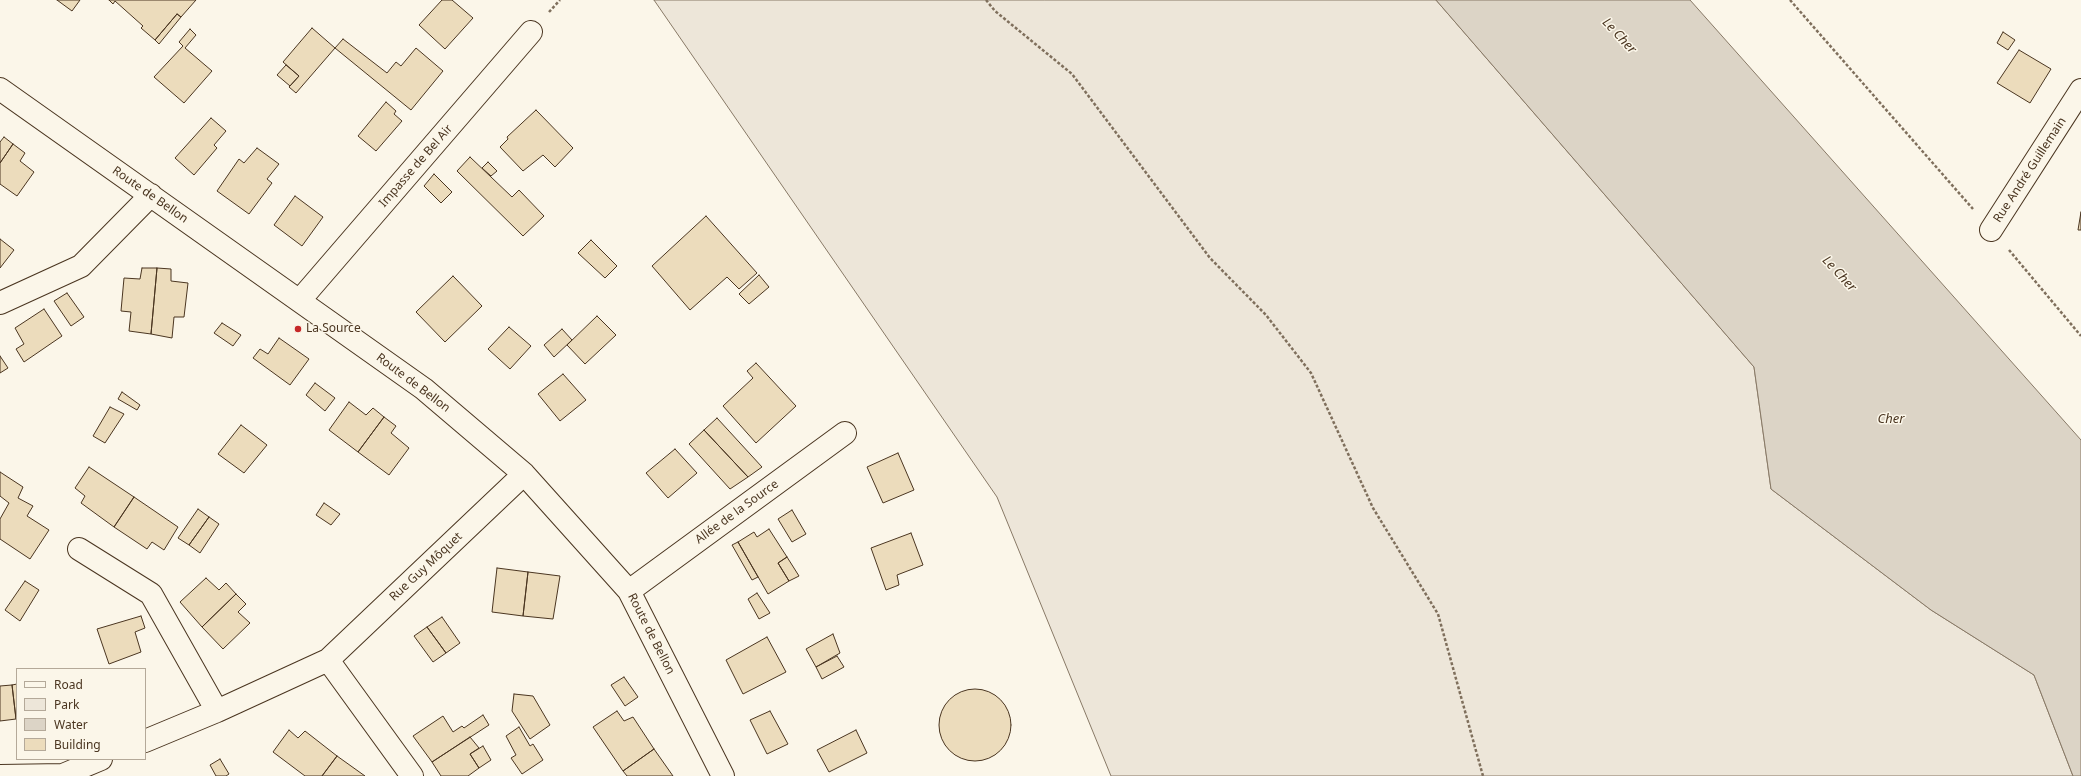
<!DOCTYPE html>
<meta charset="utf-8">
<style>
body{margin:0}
#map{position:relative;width:2081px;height:776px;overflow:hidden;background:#fbf6e9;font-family:"Noto Sans",sans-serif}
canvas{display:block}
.legend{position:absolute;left:16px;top:668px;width:130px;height:92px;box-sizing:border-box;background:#fbf6e9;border:1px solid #b4a999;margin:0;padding:5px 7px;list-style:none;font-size:12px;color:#4a3520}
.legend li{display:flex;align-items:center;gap:8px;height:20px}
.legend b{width:20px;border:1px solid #b4a999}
</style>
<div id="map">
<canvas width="2081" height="776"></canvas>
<ul class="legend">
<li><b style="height:5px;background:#fbf6e9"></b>Road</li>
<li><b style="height:11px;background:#ede6d9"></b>Park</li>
<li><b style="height:11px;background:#dcd4c6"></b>Water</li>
<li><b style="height:11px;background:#ecdcbc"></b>Building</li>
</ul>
</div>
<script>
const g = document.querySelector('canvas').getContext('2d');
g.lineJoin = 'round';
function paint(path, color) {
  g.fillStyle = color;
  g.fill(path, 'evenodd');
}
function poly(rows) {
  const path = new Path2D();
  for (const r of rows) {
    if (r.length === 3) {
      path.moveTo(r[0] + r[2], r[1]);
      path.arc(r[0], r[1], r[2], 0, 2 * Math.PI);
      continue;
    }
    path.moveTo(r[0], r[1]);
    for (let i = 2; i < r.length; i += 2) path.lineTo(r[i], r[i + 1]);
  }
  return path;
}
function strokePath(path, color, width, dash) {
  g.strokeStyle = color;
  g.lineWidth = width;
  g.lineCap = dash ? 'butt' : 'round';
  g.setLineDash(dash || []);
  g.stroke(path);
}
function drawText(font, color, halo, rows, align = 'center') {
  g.font = font + ' "Noto Sans",sans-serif';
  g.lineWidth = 3;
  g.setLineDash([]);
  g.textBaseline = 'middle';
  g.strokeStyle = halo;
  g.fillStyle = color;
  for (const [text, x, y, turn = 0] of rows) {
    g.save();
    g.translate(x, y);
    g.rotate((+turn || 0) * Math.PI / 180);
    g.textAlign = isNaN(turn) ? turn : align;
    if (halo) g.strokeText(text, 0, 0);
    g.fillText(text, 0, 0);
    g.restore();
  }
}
const green = poly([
 [654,0,1436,0,1754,367,1771,489,1931,610,2034,675,2073,776,1111,776,997,497,654,0]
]);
paint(green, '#ede6d9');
strokePath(green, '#887966', 1);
const water = poly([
 [1436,0,1690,0,2081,440,2081,776,2073,776,2034,675,1931,610,1771,489,1754,367,1436,0]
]);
paint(water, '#dcd4c6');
strokePath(water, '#887966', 1);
const building = poly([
 [57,0,80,0,72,11,57,0],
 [109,0,196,0,181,17,177,14,155,40,141,28,143,26,115,1,113,4,109,0],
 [442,0,452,0,473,18,445,49,419,25,442,0],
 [177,14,181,17,159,44,155,40,177,14],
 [312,28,335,48,296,93,289,87,299,76,283,62,312,28],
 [190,29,196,35,185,48,212,71,184,103,154,77,183,46,179,42,190,29],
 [2003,32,2015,40,2008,50,1997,43,2003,32],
 [343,39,387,73,396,62,401,66,416,48,443,71,411,110,335,48,343,39],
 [2019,50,2051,69,2030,103,1997,83,2019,50],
 [286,65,299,76,290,86,277,75,286,65],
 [386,102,396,111,394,114,402,121,376,151,358,136,386,102],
 [536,110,573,148,555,167,543,155,523,171,500,147,508,139,507,137,536,110],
 [211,118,226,131,214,145,217,148,194,175,175,158,211,118],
 [4,137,13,144,0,163,0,142,4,137],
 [13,144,25,153,20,161,34,172,17,196,0,184,0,163,13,144],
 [257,148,279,164,267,179,272,183,249,214,217,191,239,159,244,163,257,148],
 [470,157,512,197,519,190,544,216,523,236,457,171,470,157],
 [488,162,497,171,491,176,482,168,488,162],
 [434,174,452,192,441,203,424,186,434,174],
 [295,196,323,217,302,246,274,225,295,196],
 [2081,212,2081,230,2078,230,2081,212],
 [706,216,757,273,739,289,727,277,690,310,652,266,706,216],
 [0,239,14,250,0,268,0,239],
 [591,240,617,266,605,278,578,253,591,240],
 [142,268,157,268,151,334,129,331,131,312,121,311,124,278,140,279,142,268],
 [157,268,171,269,171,281,188,283,184,317,174,317,172,338,151,334,157,268],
 [759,275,769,287,749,304,739,294,759,275],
 [453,276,482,306,445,342,416,312,453,276],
 [67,293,84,317,71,326,54,301,67,293],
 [44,309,62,336,24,362,16,349,24,344,15,328,44,309],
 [597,316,616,335,585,364,567,345,597,316],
 [222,323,241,335,233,346,214,333,222,323],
 [509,327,531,346,510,369,488,349,509,327],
 [562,329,572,340,554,357,544,345,562,329],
 [279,338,309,359,290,385,253,358,260,349,268,354,279,338],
 [0,356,8,368,0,373,0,356],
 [756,363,796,406,756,443,723,406,753,378,747,371,756,363],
 [563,374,586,400,560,421,538,394,563,374],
 [315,383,335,398,325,411,306,395,315,383],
 [122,392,140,405,137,410,118,399,122,392],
 [349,402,366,415,373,408,384,417,358,452,329,430,349,402],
 [110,407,124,414,105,443,93,436,110,407],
 [384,417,396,426,391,433,409,448,389,475,358,452,384,417],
 [717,418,762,467,748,477,704,430,717,418],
 [241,425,267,445,244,473,218,454,241,425],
 [704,430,748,477,730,489,689,444,704,430],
 [675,449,697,473,668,498,646,473,675,449],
 [898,453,914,490,883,503,867,467,898,453],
 [89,467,134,497,114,527,81,503,85,496,75,488,89,467],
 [0,472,23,487,18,498,33,506,27,516,49,530,30,559,0,539,0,519,9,503,0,496,0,472],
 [134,497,178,527,164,550,152,542,147,549,114,527,134,497],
 [324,503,340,514,331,525,316,515,324,503],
 [198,509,209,517,189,545,178,538,198,509],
 [792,510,806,534,792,542,778,519,792,510],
 [209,517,219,524,200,553,189,545,209,517],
 [769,529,787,557,778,563,789,581,768,594,738,542,754,532,757,537,769,529],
 [911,533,923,565,897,575,899,585,886,590,871,548,911,533],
 [738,542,758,577,752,580,732,545,738,542],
 [787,557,799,576,789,581,778,563,787,557],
 [497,568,528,572,523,616,492,612,497,568],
 [528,572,560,576,553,619,523,616,528,572],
 [206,578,219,590,226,583,236,594,202,627,180,602,206,578],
 [25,581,39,590,20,621,5,610,25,581],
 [757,593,770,613,759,619,748,599,757,593],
 [236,594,246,604,238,612,250,623,223,649,202,627,236,594],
 [141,616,145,628,135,632,141,652,109,664,97,629,141,616],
 [442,617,460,643,446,653,427,627,442,617],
 [427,627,446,653,433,662,414,636,427,627],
 [833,634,840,653,816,667,806,649,833,634],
 [767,637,786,672,743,694,726,660,767,637],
 [837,656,844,667,822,679,816,667,837,656],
 [624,677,638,697,625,706,611,685,624,677],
 [17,684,17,719,16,719,12,685,17,684],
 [12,685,16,719,0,721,0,686,12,685],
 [975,725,36],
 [514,694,533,696,550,725,530,739,512,711,514,694],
 [617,711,624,721,633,717,654,749,623,771,593,727,617,711],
 [770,711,788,744,767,754,750,720,770,711],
 [483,715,489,725,432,762,413,736,443,716,453,732,462,726,464,728,483,715],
 [519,727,530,746,533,744,543,760,522,774,511,758,516,755,506,736,519,727],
 [289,730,298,738,305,731,337,756,322,776,305,776,273,752,289,730],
 [856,730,867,753,829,772,817,750,856,730],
 [470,737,479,748,470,754,479,768,468,776,441,776,432,762,470,737],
 [483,746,491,760,479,768,470,754,483,746],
 [654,749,673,776,627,776,623,771,654,749],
 [337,756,365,776,322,776,337,756],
 [220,759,229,774,226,776,216,776,210,765,220,759]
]);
paint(building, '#ecdcbc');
strokePath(building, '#4a3520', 1);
const minor = poly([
 [0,89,424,389,524,474,629,591,723,776],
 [1991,230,2081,90],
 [300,300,531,32],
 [0,303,81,266,151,195],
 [79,549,151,594,217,711],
 [629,591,845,433],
 [328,660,412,776],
 [145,741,217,711,328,660,524,474],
 [0,776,63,775,101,759]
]);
strokePath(minor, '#4a3520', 24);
strokePath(poly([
 [986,0,995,11,1072,74,1210,258,1266,315,1311,373,1373,508,1438,614,1483,776],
 [1790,0,1973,209],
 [549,12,560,0],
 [2009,250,2081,336]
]), '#7f6f5c', 2.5, [3, 2]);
strokePath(minor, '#fbf6e9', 22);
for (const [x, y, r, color] of [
 [298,329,4,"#c62828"]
]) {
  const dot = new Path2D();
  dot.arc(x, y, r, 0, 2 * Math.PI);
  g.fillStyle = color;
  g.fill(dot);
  strokePath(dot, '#fbf6e9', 1.5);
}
drawText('12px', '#4a3520', '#fbf6e9', [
 ["Impasse de Bel Air",416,166,-49],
 ["Rue André Guillemain",2030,170,-57],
 ["Route de Bellon",150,195,35],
 ["Route de Bellon",413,383,37],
 ["Allée de la Source",737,512,-36],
 ["Rue Guy Môquet",426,567,-43],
 ["Route de Bellon",651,634,63]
]);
drawText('12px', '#4a3520', '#fbf6e9', [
 ["La Source",306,329]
], 'left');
drawText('italic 13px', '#4a3520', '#fbf6e9', [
 ["Le Cher",1619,36,47],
 ["Le Cher",1839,274,47],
 ["Cher",1891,419]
]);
</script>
